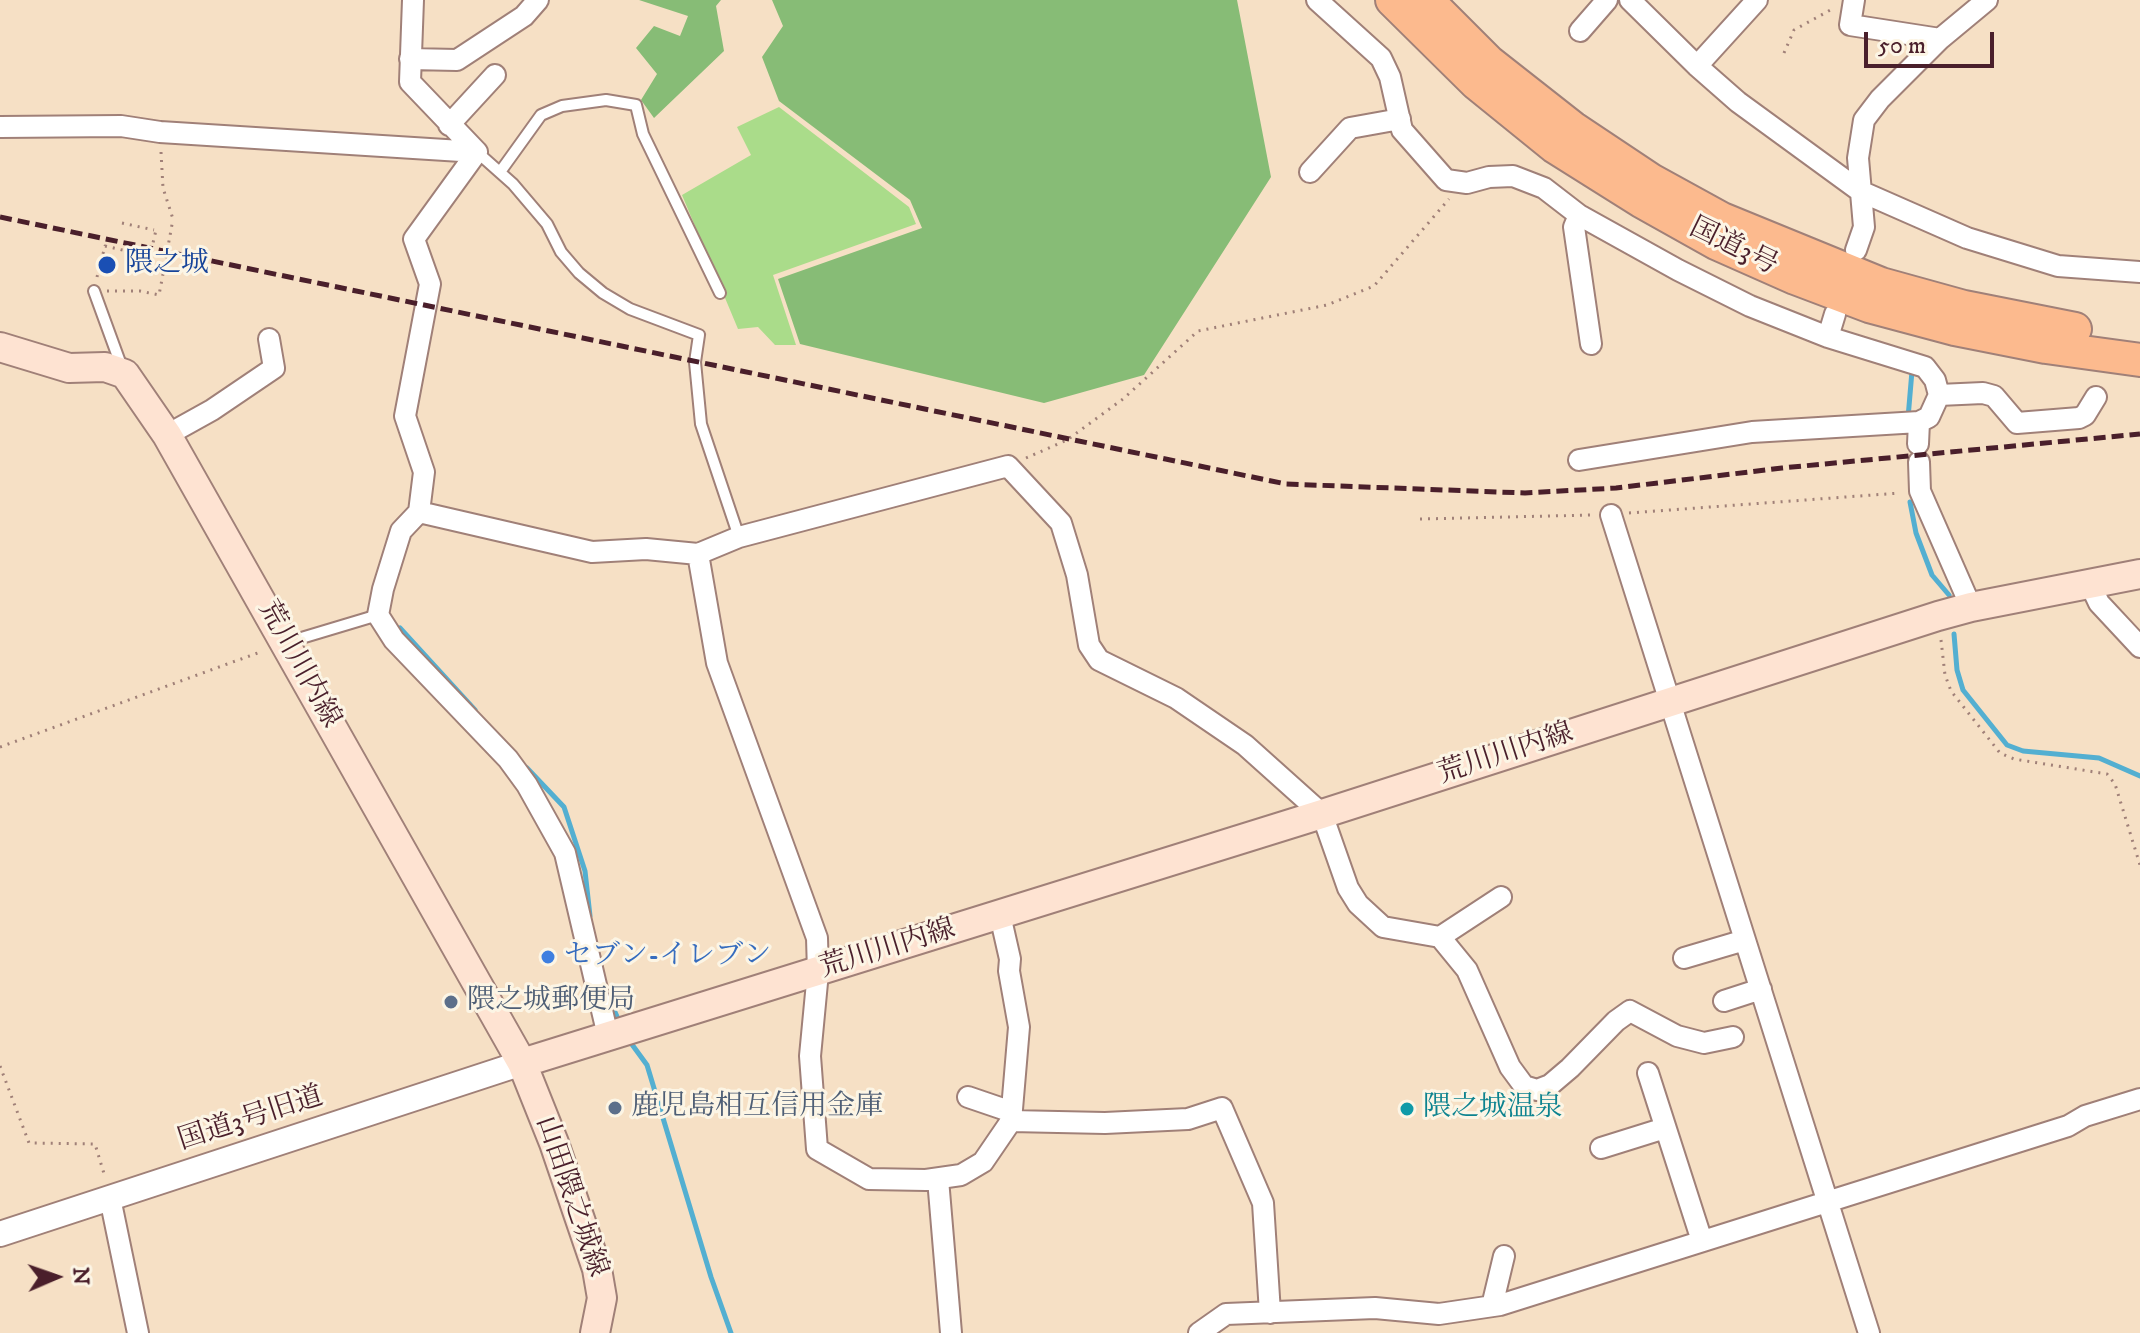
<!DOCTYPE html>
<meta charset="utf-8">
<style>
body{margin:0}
#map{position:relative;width:2140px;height:1333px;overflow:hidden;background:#f6e0c5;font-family:"IM FELL DW Pica",serif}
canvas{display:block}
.north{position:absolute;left:16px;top:1237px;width:80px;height:80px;-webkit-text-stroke:6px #fcf5e5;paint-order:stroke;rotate:88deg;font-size:22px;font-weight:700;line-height:32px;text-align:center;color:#4a1f2b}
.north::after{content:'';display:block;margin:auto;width:28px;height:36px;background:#4a1f2b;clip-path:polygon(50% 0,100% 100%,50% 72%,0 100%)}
.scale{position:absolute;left:1864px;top:32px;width:130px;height:36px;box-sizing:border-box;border:4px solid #4a1f2b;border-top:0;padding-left:10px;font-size:24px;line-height:28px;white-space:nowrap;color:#4a1f2b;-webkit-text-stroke:6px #fcf5e5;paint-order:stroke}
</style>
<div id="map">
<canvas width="2140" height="1333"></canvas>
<div class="north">N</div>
<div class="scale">50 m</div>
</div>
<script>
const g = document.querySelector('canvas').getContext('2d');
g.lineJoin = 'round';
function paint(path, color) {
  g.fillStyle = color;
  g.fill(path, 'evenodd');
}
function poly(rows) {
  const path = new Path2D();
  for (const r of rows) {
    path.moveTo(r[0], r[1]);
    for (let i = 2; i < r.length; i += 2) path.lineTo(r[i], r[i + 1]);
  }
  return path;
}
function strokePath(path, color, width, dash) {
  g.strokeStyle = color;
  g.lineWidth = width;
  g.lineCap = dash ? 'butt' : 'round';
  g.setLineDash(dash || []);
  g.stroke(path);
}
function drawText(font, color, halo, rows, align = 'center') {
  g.font = font + ' "IM FELL DW Pica","Noto Serif JP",serif';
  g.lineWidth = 6;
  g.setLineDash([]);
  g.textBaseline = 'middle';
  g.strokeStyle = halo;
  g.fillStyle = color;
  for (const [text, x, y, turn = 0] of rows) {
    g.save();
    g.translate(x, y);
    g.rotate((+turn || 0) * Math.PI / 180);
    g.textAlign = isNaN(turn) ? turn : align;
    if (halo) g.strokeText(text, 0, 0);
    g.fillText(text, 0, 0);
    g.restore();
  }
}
paint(poly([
 [779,107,909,207,916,224,773,275,796,345,775,345,758,327,738,329,682,195,751,155,737,127]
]), '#aadc8a');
paint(poly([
 [639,0,721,0,716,6,724,51,654,118,641,100,657,74,636,48,654,26,680,36,688,16],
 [772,0,1237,0,1271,177,1144,375,1044,403,800,344,778,279,922,228,910,200,779,101,762,57,783,26]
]), '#87bc76');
strokePath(poly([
 [1908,418,1912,371],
 [1910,502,1916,533,1932,575,1949,595],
 [400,628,475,710],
 [1954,634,1957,670,1963,690,2007,745,2023,751,2099,758,2140,776],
 [527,768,564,807,585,871,590,916],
 [609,999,620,1023],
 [628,1039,647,1065,711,1277,731,1333]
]), '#53afd1', 5);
const service = poly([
 [477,152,513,184,547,224,561,252,579,273,603,293,630,309,699,335,695,362,701,424,739,537],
 [500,172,541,115,562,106,606,100,636,105,643,134,720,293],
 [94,291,121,365],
 [288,642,378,615]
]);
const minor = poly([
 [413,0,410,82,477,152],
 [1317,0,1381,58,1390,77,1402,130,1446,180,1467,183,1489,177,1513,176,1544,188,1579,215,1678,270,1750,306,1828,337,1925,367,1935,380,1939,395,1929,417,1919,422,1752,432,1579,460],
 [1630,0,1697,66,1738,102,1860,191,1967,238,2058,266,2140,272],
 [1854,0,1850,25,1940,39],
 [1580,31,1607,0],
 [410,59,457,60,524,16,538,0],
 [1697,66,1757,0],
 [449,125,495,75],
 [0,127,121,126,160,132,477,152],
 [477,152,414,239,430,284,405,416,424,472,419,512,401,531,383,589,378,615,394,640,508,759,527,785,565,853,608,1036],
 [1310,172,1350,128,1400,119],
 [1579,215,1574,227,1591,344],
 [1856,250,1864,227,1858,158,1864,120,1880,99,1940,39,1987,0],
 [1828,337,1835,314],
 [1939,395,1983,393,1994,396,2017,423,2079,418,2085,415,2096,397],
 [167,435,212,410,274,368,269,339],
 [1918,444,1919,422],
 [1919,462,1920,491,1971,607],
 [419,512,592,552,646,549,698,554,739,537,1008,466,1061,523,1077,575,1089,645,1099,660,1176,698,1245,745,1322,814,1348,888,1358,904,1383,927,1440,937,1467,970,1510,1067,1524,1086,1537,1090,1550,1085,1570,1068,1616,1021,1630,1011,1677,1036,1704,1043,1733,1037],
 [1611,515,1869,1333],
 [698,554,717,663,817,938,818,972,810,1056,817,1149,869,1179,926,1180,961,1175,983,1162,1011,1121,1019,1027,1009,971,1010,959,1000,915],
 [2090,584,2099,603,2140,647],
 [1440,937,1501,897],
 [1684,958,1745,940],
 [1724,1001,1761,989],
 [1648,1073,1702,1241],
 [968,1097,1012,1112],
 [1011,1121,1105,1123,1188,1119,1222,1108,1263,1203,1270,1313],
 [1601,1148,1665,1128],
 [938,1179,951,1333],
 [110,1198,138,1333],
 [1492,1306,1504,1256],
 [1199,1333,1226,1314,1375,1308,1439,1314,1500,1305,2068,1126,2085,1116,2140,1099]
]);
const tertiary = poly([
 [0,1234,522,1063]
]);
const secondary = poly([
 [0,347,69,368,105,367,125,374,167,435,522,1063,554,1143,597,1269,602,1298,595,1333],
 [522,1063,1322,814,1938,616,1971,607,2140,574]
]);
const trunk = poly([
 [1392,0,1476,83,1555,147,1641,201,1716,243,1795,278,1869,306,1955,329,2046,347,2140,360],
 [1427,0,1489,62,1573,128,1651,180,1722,219,1881,284,1964,307,2075,329]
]);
strokePath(service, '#a08078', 14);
strokePath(minor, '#a08078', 24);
strokePath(tertiary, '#a08078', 28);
strokePath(secondary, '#a08078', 32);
strokePath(trunk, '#a08078', 36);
strokePath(poly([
 [1784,53,1794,30,1834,8],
 [161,152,163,188,173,219],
 [122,223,154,230],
 [97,277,105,246,148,256],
 [107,291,140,291,159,295,163,274],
 [1026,458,1067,440,1123,399,1198,331,1327,305,1374,286,1449,199],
 [1629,513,1900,493],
 [1420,519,1593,515],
 [1941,640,1945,675,1951,691,2000,753,2014,759,2107,774,2115,784,2140,865],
 [0,747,263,651],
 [0,1066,29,1143,95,1144,105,1177]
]), '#a08078', 3, [2, 6]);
strokePath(service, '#fff', 10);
strokePath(minor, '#fff', 20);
strokePath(tertiary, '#fff', 24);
strokePath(secondary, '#fee3d2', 28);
strokePath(trunk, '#fcba8e', 32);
strokePath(poly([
 [0,217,1286,484,1525,493,1616,488,1782,468,2140,434]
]), '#4a1f2b', 5, [12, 6]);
strokePath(poly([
 [148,256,150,256,156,230,154,230],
 [163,274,173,219]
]), '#a08078', 3, [2, 6]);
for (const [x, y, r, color] of [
 [107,265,10,"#1a4fb4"],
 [548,957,8,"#3f7fe0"],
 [451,1002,8,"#5c6f8a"],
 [615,1108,8,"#5c6f8a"],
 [1407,1109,8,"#0f9aa8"]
]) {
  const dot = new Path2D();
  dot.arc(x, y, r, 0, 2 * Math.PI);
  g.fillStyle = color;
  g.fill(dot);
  strokePath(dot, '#fcf5e5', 3);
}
drawText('28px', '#4a1f2b', '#fcf5e5', [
 ["国道3号",1733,248,26],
 ["荒川川内線",298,665,61],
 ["荒川川内線",1506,755,-18],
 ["荒川川内線",888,950,-17],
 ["国道3号旧道",251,1120,-18],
 ["山田隈之城線",570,1197,71]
]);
drawText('28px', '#164399', '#fcf5e5', [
 ["隈之城",125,265]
], 'left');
drawText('28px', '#366cbe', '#fcf5e5', [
 ["セブン-イレブン",564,957]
], 'left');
drawText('28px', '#4e5e75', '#fcf5e5', [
 ["隈之城郵便局",467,1002],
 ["鹿児島相互信用金庫",631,1108]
], 'left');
drawText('28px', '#0d838f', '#fcf5e5', [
 ["隈之城温泉",1423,1109]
], 'left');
</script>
